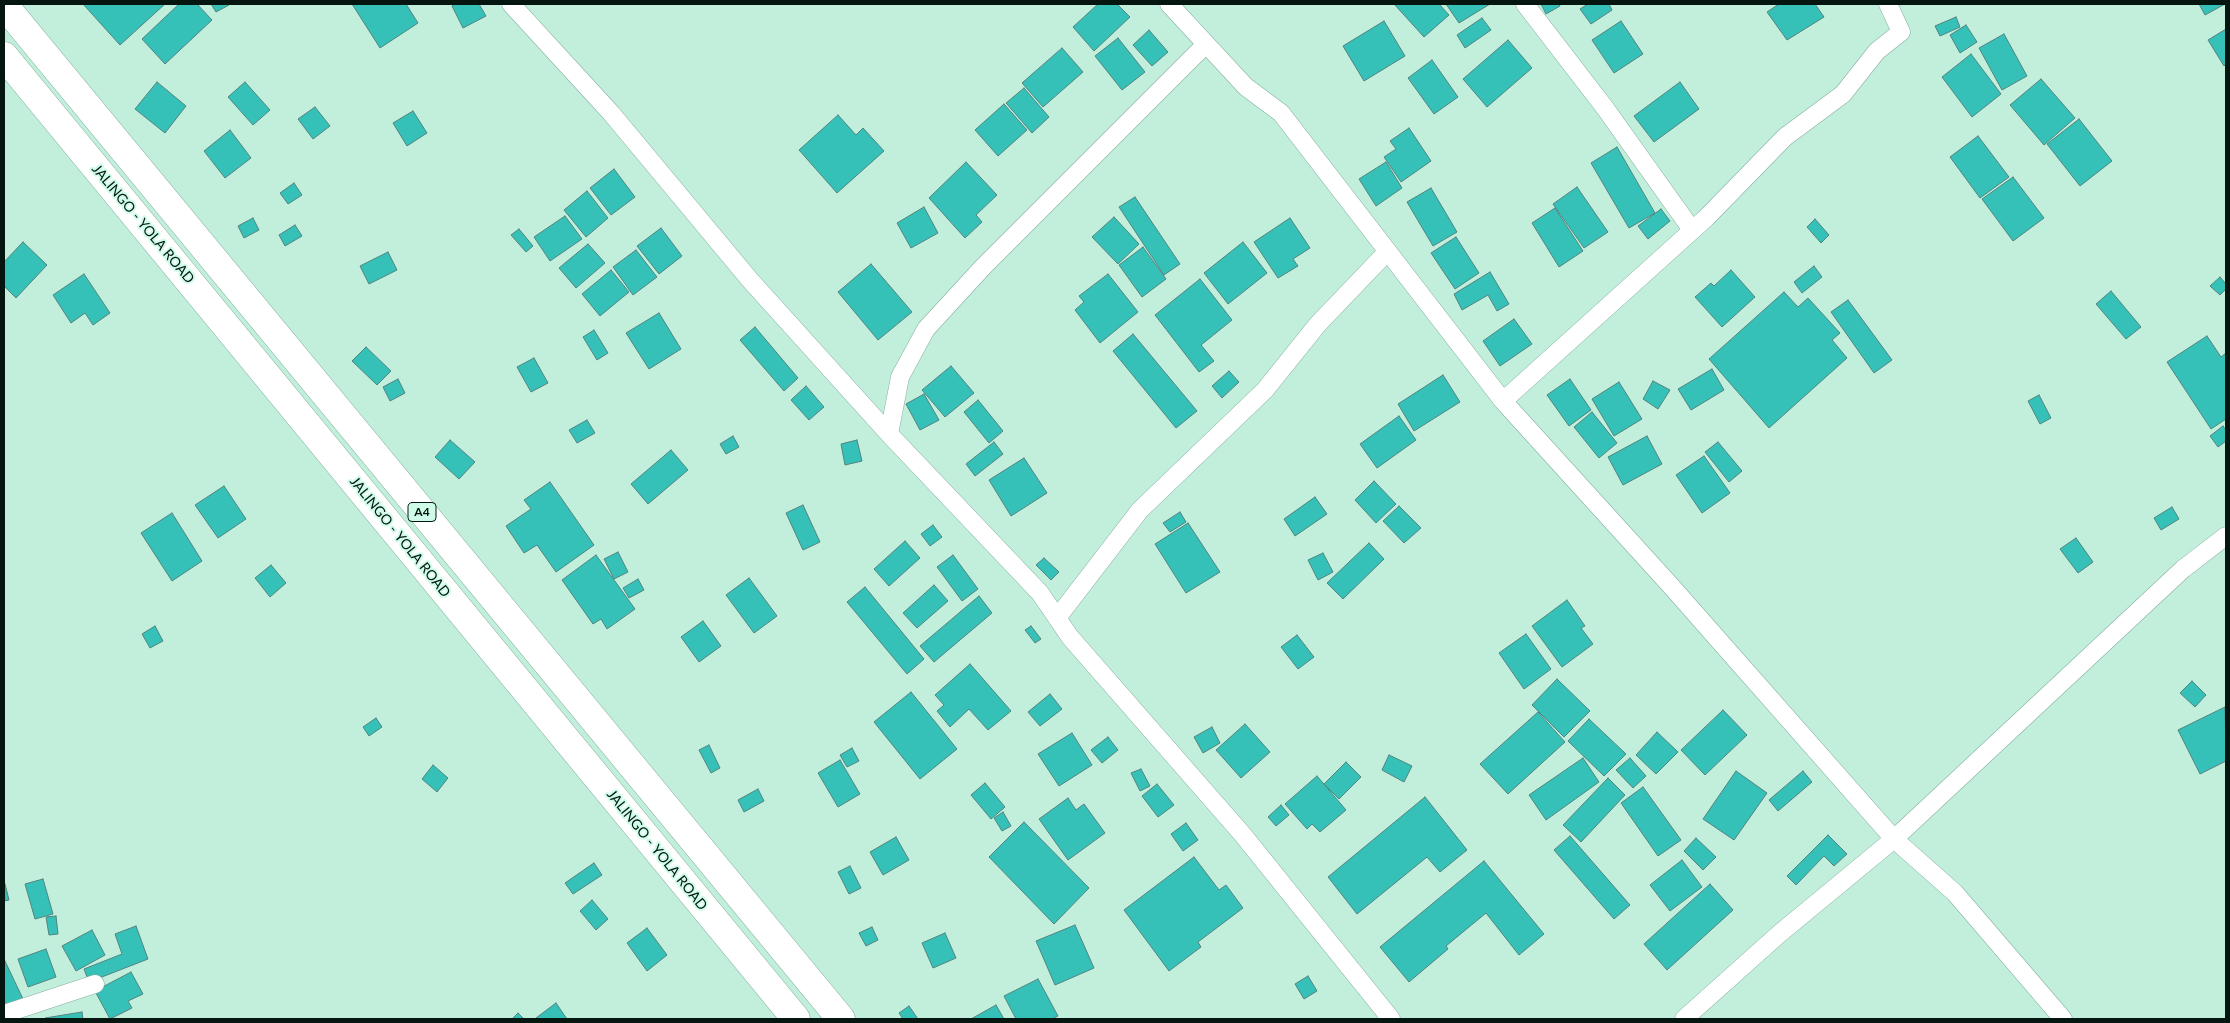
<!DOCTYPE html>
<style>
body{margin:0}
#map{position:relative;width:2230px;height:1023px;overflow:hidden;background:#c1efdc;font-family:Lato,sans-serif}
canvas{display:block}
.frame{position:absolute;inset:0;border:5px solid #051610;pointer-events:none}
</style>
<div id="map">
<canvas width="2230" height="1023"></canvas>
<div class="frame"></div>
</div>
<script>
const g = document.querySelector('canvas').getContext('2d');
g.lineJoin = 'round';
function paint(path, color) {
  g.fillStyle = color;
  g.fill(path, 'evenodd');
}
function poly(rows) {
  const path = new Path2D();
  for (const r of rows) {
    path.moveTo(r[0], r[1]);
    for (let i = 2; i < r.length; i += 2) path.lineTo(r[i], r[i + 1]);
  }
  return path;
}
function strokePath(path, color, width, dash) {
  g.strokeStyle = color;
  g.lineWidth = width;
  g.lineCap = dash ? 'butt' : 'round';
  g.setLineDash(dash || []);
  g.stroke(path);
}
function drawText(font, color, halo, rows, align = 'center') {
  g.font = font + ' Lato,sans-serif';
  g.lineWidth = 4;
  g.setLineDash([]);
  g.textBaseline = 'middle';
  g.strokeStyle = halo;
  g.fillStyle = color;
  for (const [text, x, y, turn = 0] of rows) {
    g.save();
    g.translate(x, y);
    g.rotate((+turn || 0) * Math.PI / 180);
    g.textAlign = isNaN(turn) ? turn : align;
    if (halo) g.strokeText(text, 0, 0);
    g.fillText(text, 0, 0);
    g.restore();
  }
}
const building = poly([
 [83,4,165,4,120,45,83,4],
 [179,4,197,4,212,20,165,64,142,39,179,4],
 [211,4,229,4,229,5,216,12,211,4],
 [352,4,406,4,418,23,380,48,352,4],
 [455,4,479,4,486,16,463,28,452,6,455,4],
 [1098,4,1117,4,1130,17,1094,51,1073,27,1098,4],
 [1394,4,1439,4,1449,15,1424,37,1394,4],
 [1446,4,1490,4,1459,23,1446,4],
 [1541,4,1559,4,1560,6,1546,14,1541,4],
 [1588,4,1609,4,1612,10,1591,24,1580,9,1588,4],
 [1779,4,1815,4,1824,17,1787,40,1767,12,1779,4],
 [2199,4,2225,4,2205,15,2199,4],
 [1956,17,1960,27,1940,36,1935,26,1956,17],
 [1482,18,1491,30,1465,48,1457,35,1482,18],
 [1384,21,1405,56,1364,81,1343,46,1384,21],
 [1621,21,1643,54,1614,73,1592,40,1621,21],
 [1966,25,1977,42,1960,53,1950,35,1966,25],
 [2226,29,2226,64,2224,66,2208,40,2226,29],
 [1149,30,1168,52,1152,66,1133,45,1149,30],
 [2004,34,2027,76,2002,90,1979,48,2004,34],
 [1118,38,1145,72,1122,90,1095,56,1118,38],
 [1508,40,1532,68,1487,107,1463,79,1508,40],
 [1062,48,1083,72,1043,107,1022,83,1062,48],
 [1971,54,2001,94,1972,117,1942,77,1971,54],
 [1432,60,1458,97,1434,114,1408,78,1432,60],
 [2041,79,2075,118,2044,145,2010,105,2041,79],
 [157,82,186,106,165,133,135,109,157,82],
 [245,82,270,110,253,125,228,97,245,82],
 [1680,82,1699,109,1654,142,1634,116,1680,82],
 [1024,88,1049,117,1032,133,1006,103,1024,88],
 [1004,104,1027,130,998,156,975,130,1004,104],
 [315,107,330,126,313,139,298,119,315,107],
 [413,111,427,133,407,146,393,123,413,111],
 [838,115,856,135,863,128,884,151,837,193,799,150,838,115],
 [2079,119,2112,161,2080,186,2047,144,2079,119],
 [1409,128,1431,161,1401,182,1384,157,1396,149,1390,141,1409,128],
 [230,130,251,158,225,178,204,151,230,130],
 [1978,136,2009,177,1980,198,1950,157,1978,136],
 [1617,147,1655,213,1629,228,1591,163,1617,147],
 [966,162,997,195,976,215,982,222,965,238,929,198,966,162],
 [1386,162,1402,188,1376,206,1359,179,1386,162],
 [614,169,635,197,611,215,590,188,614,169],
 [2013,177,2044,218,2013,241,1982,199,2013,177],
 [294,183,302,195,288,204,280,193,294,183],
 [1577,187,1608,232,1584,248,1553,204,1577,187],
 [1431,188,1457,232,1433,246,1407,202,1431,188],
 [587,191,608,218,586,237,564,210,587,191],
 [1135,197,1180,264,1164,275,1119,207,1135,197],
 [924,207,938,233,911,248,897,223,924,207],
 [1555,208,1583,251,1559,267,1532,223,1555,208],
 [1661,209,1670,221,1648,239,1638,226,1661,209],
 [565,216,582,239,550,261,534,237,565,216],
 [1114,217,1139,244,1118,264,1092,237,1114,217],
 [253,218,259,230,244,238,238,226,253,218],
 [1290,218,1310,248,1293,259,1298,266,1278,278,1254,242,1290,218],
 [1815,219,1829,235,1821,243,1807,227,1815,219],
 [295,225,302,236,285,246,279,235,295,225],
 [661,228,682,256,659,274,637,246,661,228],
 [519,229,533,246,526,252,511,235,519,229],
 [1456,237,1479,273,1455,289,1431,253,1456,237],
 [23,242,47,265,16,298,4,286,4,262,23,242],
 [1243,242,1267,273,1228,304,1204,273,1243,242],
 [588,244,605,263,576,288,559,268,588,244],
 [1143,247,1166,279,1142,297,1119,265,1143,247],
 [636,250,657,277,633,295,613,267,636,250],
 [388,252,397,270,369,284,360,266,388,252],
 [871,264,912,312,878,340,838,292,871,264],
 [1814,266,1822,277,1802,293,1794,282,1814,266],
 [611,270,629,292,600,316,582,294,611,270],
 [1731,270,1755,297,1722,327,1695,297,1711,283,1714,286,1731,270],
 [1490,272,1509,304,1497,311,1488,295,1462,310,1454,294,1490,272],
 [84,274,110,313,93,325,85,313,71,323,53,295,84,274],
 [1108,274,1138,312,1100,343,1075,310,1084,302,1079,296,1108,274],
 [2220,277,2226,284,2226,289,2220,295,2210,286,2220,277],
 [1200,279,1232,320,1201,345,1214,361,1199,372,1155,315,1200,279],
 [2111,291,2141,327,2126,339,2096,304,2111,291],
 [1784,292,1798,307,1808,298,1840,333,1832,340,1847,358,1769,428,1709,359,1784,292],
 [1848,300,1892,360,1874,373,1831,312,1848,300],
 [659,313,681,349,649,369,626,333,659,313],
 [1514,319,1532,344,1500,366,1483,341,1514,319],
 [755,327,798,378,784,391,740,340,755,327],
 [594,330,608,353,597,360,583,337,594,330],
 [1133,334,1197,411,1176,428,1113,351,1133,334],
 [2207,336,2221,357,2226,353,2226,419,2211,429,2167,362,2207,336],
 [366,347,391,371,377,385,352,361,366,347],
 [534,358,548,383,531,392,517,367,534,358],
 [951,366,974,393,945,417,922,390,951,366],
 [1712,369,1724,390,1691,410,1678,389,1712,369],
 [1229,371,1239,382,1222,398,1212,386,1229,371],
 [1443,375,1460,402,1414,431,1398,404,1443,375],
 [398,379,405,393,390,401,383,387,398,379],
 [1570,379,1591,410,1569,426,1547,395,1570,379],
 [1653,381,1670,390,1658,409,1643,399,1653,381],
 [1619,382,1642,419,1614,436,1592,399,1619,382],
 [806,386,824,407,809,420,791,400,806,386],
 [924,394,939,420,920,430,906,404,924,394],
 [2039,395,2051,418,2040,424,2028,401,2039,395],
 [978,400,1003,431,989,443,964,412,978,400],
 [1592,412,1617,443,1599,458,1574,427,1592,412],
 [1399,416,1416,440,1377,468,1360,444,1399,416],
 [587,420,595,433,577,443,569,430,587,420],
 [2223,426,2226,430,2226,441,2218,447,2210,436,2223,426],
 [733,436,739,447,726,454,720,444,733,436],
 [1647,436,1662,464,1623,485,1608,457,1647,436],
 [450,440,475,462,459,479,435,457,450,440],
 [857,440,862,461,845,465,841,444,857,440],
 [994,442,1003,454,975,476,966,464,994,442],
 [1718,442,1742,471,1729,482,1705,452,1718,442],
 [671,450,688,470,648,504,631,484,671,450],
 [1704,456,1730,493,1702,513,1676,475,1704,456],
 [1024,458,1047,493,1011,516,989,480,1024,458],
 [1374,481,1396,504,1376,523,1355,500,1374,481],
 [550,482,594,545,556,572,537,545,524,553,506,526,531,509,524,500,550,482],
 [224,486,246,519,218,538,195,505,224,486],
 [1315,497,1327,514,1295,536,1284,519,1315,497],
 [803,505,820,542,803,550,786,513,803,505],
 [1399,506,1421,528,1404,543,1383,521,1399,506],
 [2172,507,2179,519,2161,530,2154,518,2172,507],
 [1180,512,1186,522,1170,532,1163,523,1180,512],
 [172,513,202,561,172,581,141,533,172,513],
 [1188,523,1220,572,1186,593,1155,544,1188,523],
 [933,525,942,537,930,546,921,534,933,525],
 [2076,538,2093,562,2078,573,2060,549,2076,538],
 [905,541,920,558,889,586,874,569,905,541],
 [1369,543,1384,559,1343,599,1327,583,1369,543],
 [618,552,628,572,614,579,604,559,618,552],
 [1323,553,1333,572,1318,580,1308,560,1323,553],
 [596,555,635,609,607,629,601,619,593,624,562,580,596,555],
 [953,555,978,589,962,601,937,567,953,555],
 [1044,558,1059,572,1051,580,1036,565,1044,558],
 [271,565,286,583,270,597,255,578,271,565],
 [749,578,777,616,754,633,726,595,749,578],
 [638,579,644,590,629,598,623,588,638,579],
 [934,585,948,601,917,628,903,613,934,585],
 [865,587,924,659,907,674,847,602,865,587],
 [979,596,992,613,934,662,920,646,979,596],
 [1567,600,1585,626,1581,628,1593,644,1562,667,1532,626,1567,600],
 [703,621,721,646,699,662,681,637,703,621],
 [155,626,163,641,150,648,142,634,155,626],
 [1031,626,1041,639,1035,643,1025,630,1031,626],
 [1526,634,1551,669,1524,689,1499,653,1526,634],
 [1297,635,1314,657,1298,669,1281,647,1297,635],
 [970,664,1011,711,988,730,969,709,950,727,937,711,944,705,935,695,970,664],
 [1557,679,1590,711,1564,737,1532,705,1557,679],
 [2192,681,2206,695,2195,707,2180,693,2192,681],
 [911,692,957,749,920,779,874,722,911,692],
 [1050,694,1062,709,1040,726,1028,712,1050,694],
 [2225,707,2226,761,2200,774,2178,730,2225,707],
 [1723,710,1747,735,1705,775,1681,750,1723,710],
 [1538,712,1565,742,1508,794,1480,764,1538,712],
 [376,718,382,727,369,736,363,727,376,718],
 [1589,719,1626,754,1604,776,1568,741,1589,719],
 [1245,724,1270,752,1241,778,1216,750,1245,724],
 [1212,727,1220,743,1203,753,1194,737,1212,727],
 [1657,732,1678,752,1656,774,1636,755,1657,732],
 [1072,733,1092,765,1059,786,1038,754,1072,733],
 [1108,737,1118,750,1102,763,1091,750,1108,737],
 [709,745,720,768,711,773,699,750,709,745],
 [852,748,859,761,847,767,840,755,852,748],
 [1389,755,1412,766,1404,782,1382,770,1389,755],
 [1583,758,1599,782,1546,820,1529,795,1583,758],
 [1630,758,1646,776,1633,788,1616,770,1630,758],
 [840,760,860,794,838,807,818,773,840,760],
 [1346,762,1361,777,1339,799,1324,784,1346,762],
 [433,765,448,778,437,792,422,779,433,765],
 [1141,769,1150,786,1140,791,1131,773,1141,769],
 [1736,771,1767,793,1734,840,1703,819,1736,771],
 [1803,771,1812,782,1778,811,1769,800,1803,771],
 [1317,776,1346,810,1320,832,1312,824,1307,829,1285,804,1317,776],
 [1608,778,1625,795,1581,842,1563,825,1608,778],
 [985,783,1005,807,991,819,971,795,985,783],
 [1157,784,1174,805,1158,817,1142,796,1157,784],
 [1643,787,1681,840,1658,856,1621,803,1643,787],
 [758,789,764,801,744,812,738,800,758,789],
 [1425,797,1467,850,1440,872,1427,857,1357,914,1328,877,1425,797],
 [1068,798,1076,810,1084,804,1105,833,1068,860,1039,819,1068,798],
 [1281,805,1289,815,1276,826,1268,817,1281,805],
 [1003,812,1011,826,1002,831,994,818,1003,812],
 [1024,822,1089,888,1054,924,989,857,1024,822],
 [1186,823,1198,840,1183,851,1171,834,1186,823],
 [1828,835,1847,854,1834,866,1824,856,1796,885,1787,876,1828,835],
 [1570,836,1630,905,1614,919,1554,850,1570,836],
 [896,837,909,860,883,875,870,852,896,837],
 [1696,838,1716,857,1703,870,1684,851,1696,838],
 [1194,857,1219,890,1226,885,1243,908,1198,942,1201,947,1169,971,1124,910,1194,857],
 [1682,860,1702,887,1670,911,1650,885,1682,860],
 [1484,861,1544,934,1519,955,1486,913,1446,946,1448,949,1409,982,1380,947,1484,861],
 [594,863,602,875,573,894,565,883,594,863],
 [850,866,861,888,849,894,838,872,850,866],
 [43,879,53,914,35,919,25,884,43,879],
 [5,884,9,900,4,901,4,885,5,884],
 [1710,884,1733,910,1667,970,1644,944,1710,884],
 [592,900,608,919,596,930,580,911,592,900],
 [56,916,58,934,49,935,46,917,56,916],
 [1075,925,1094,968,1055,985,1036,941,1075,925],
 [136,926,148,959,89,982,84,969,122,954,115,934,136,926],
 [872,927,878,940,866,946,859,933,872,927],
 [647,928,667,955,647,971,627,943,647,928],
 [92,930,105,955,76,971,62,946,92,930],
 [945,933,956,958,933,968,922,943,945,933],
 [46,949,56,977,28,987,18,959,46,949],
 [4,959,23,999,4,1009,4,959],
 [131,972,143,994,128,1001,132,1008,110,1019,95,991,131,972],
 [1308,976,1317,991,1304,999,1295,984,1308,976],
 [1038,979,1058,1016,1052,1019,1016,1019,1004,996,1038,979],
 [556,1003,567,1019,537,1019,536,1018,556,1003],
 [996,1005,1004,1019,971,1019,996,1005],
 [909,1006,918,1019,903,1019,899,1013,909,1006],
 [82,1012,83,1019,45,1019,45,1018,82,1012],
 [518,1013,524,1019,512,1019,518,1013]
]);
paint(building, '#36c1b8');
strokePath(building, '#52837f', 1);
const street = poly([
 [511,4,611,113,750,280,889,434,1040,593,1070,637,1243,835,1391,1019],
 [1169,4,1246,87,1281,113,1503,401,1671,586,1894,839,1955,893,2063,1019],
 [1525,4,1605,108,1692,230],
 [1503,401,1706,218,1785,137,1843,94,1877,51,1901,32,1888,4],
 [889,434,900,377,926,329,983,267,1205,45],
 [1057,618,1140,510,1265,390,1318,324,1387,252],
 [4,1014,95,984],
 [1684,1019,1779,934,1894,839,2183,569,2226,536]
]);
const highway = poly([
 [4,5,841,1019],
 [4,56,796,1019]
]);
strokePath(street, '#84af9e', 19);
strokePath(highway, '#84af9e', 29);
strokePath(street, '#fff', 18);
strokePath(highway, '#fff', 28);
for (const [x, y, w] of [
 [422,512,28]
]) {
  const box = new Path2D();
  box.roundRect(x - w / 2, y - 9.5, w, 19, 4);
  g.fillStyle = '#cefce9';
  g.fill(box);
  strokePath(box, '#051610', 1);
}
drawText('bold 12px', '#051610', null, [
 ["A4",422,512]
]);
drawText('14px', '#051610', '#cefce9', [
 ["JALINGO - YOLA ROAD",143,224,50],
 ["JALINGO - YOLA ROAD",400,537,51],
 ["JALINGO - YOLA ROAD",657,850,51]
]);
</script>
